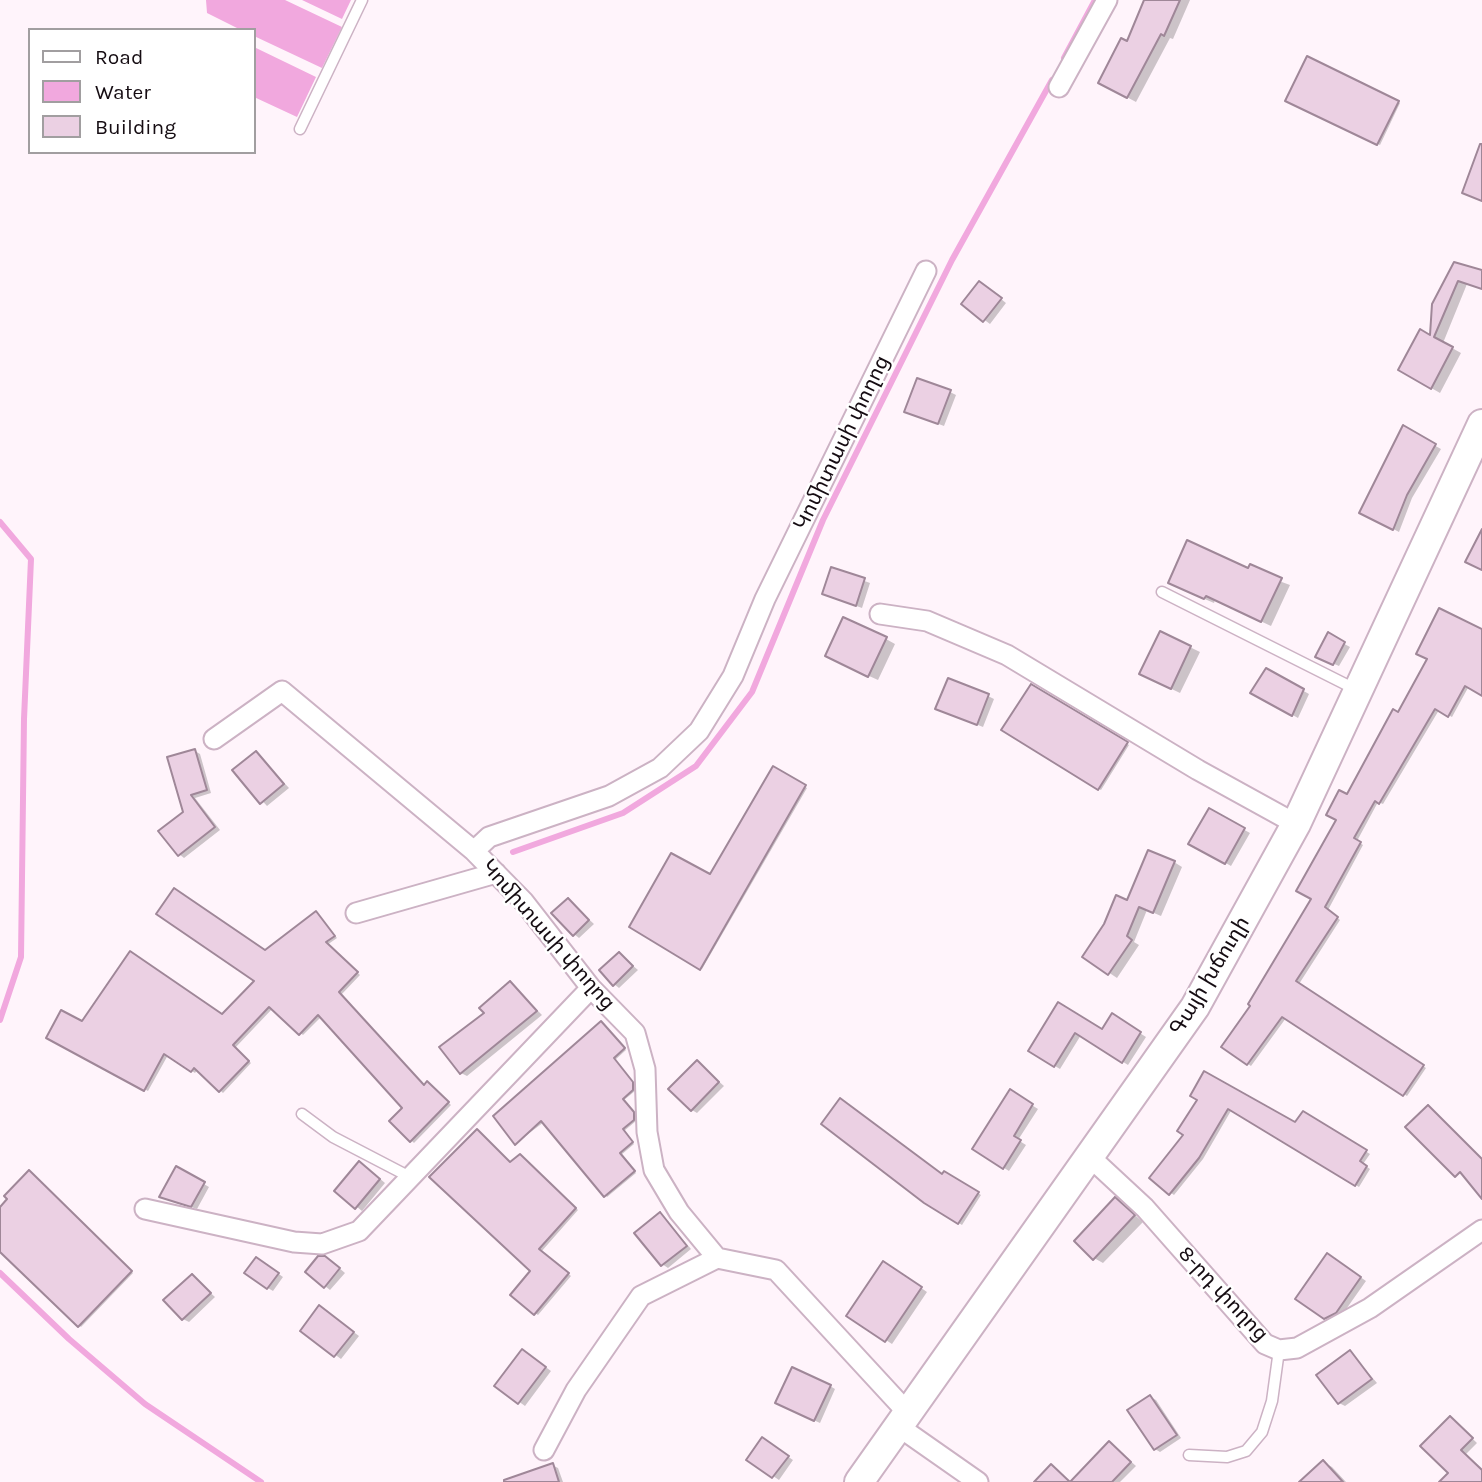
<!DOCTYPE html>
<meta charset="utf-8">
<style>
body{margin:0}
#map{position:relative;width:1482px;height:1482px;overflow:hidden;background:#fff4fb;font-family:Karla,sans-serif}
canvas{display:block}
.legend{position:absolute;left:28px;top:28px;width:228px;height:126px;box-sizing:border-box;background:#fff;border:2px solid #a19ea0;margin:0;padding:9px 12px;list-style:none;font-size:21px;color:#150c12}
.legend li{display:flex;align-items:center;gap:14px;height:35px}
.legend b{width:35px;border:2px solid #a19ea0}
</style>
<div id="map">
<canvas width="1482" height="1482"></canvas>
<ul class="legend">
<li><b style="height:9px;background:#fff"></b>Road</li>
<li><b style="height:19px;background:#f1a8de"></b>Water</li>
<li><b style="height:19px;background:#ebd0e3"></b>Building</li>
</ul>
</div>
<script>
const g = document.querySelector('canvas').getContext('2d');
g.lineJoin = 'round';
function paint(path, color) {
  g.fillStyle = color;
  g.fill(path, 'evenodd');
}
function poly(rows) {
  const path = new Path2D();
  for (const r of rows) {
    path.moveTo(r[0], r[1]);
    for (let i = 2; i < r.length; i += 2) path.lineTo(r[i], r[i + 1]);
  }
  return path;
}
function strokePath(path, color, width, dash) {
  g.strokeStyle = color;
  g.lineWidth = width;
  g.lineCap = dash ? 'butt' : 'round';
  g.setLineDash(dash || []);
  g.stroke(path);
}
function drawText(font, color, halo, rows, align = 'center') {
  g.font = font + ' Karla,"Noto Sans Armenian",sans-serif';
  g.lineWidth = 5;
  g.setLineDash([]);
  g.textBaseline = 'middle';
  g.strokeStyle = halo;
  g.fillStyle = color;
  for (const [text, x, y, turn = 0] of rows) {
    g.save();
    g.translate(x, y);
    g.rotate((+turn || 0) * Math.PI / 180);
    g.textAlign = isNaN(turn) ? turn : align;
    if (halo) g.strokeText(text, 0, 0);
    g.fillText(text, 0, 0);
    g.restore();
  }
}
paint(poly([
 [206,0,285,0,342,27,322,68,254,36,254,30,241,30,207,13],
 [302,0,351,0,342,19],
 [254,47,316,77,297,117,254,97]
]), '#f1a8de');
paint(poly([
 [1146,0,1190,0,1173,39,1170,38,1136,102,1108,87],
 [1308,59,1400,103,1380,145,1287,100],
 [1455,264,1482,272,1482,289,1467,284,1443,343,1461,353,1440,393,1400,370,1432,337],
 [985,286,1006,303,990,324,963,304],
 [950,392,956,395,944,426,912,414],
 [1403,428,1441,449,1412,498,1399,532,1361,512],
 [832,569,870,583,862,608,824,594],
 [1249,570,1290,585,1271,626,1215,600,1214,603,1179,588],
 [1482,631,1482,694,1469,686,1452,717,1439,710,1383,804,1378,802,1357,841,1363,845,1328,910,1340,920,1299,984,1426,1068,1407,1096,1286,1018,1251,1066,1224,1047,1253,1005,1313,898,1347,796,1399,715],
 [1161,633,1200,652,1180,693,1151,679],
 [1328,635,1350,647,1339,666,1323,659],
 [886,639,895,644,878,680,836,661],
 [1266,670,1309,694,1298,718,1252,692],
 [1031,686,1129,745,1101,790,1004,730],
 [988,696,994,699,983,727,943,711],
 [195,751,200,754,211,793,195,798,220,830,184,858,179,854],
 [256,753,289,788,267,806,234,770],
 [773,768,807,788,702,969,632,926,710,877],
 [1210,811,1250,833,1231,866,1191,843],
 [1174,862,1182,867,1161,916,1147,910,1134,942,1139,945,1117,978,1084,956,1128,902],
 [568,900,594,924,579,938,574,934],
 [316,913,337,938,327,945,360,975,341,995,425,1087,431,1086,451,1105,414,1143,391,1121,404,1108,321,1017,303,1035,273,1008,235,1048,251,1063,223,1093,198,1069,195,1073,168,1055,148,1091,48,1037,83,1023,223,1016,257,980,265,952],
 [619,954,638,970,619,988,614,984],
 [510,983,542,1015,467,1076,461,1073,486,1013],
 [1058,1005,1103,1031,1113,1016,1146,1037,1128,1065,1081,1035,1060,1069,1030,1051],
 [603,1024,626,1050,615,1060,635,1084,635,1091,624,1100,636,1115,636,1121,624,1131,634,1144,621,1155,636,1173,607,1197,544,1122,516,1143],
 [698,1063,724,1086,697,1113,692,1110],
 [1011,1092,1038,1109,1018,1140,1026,1145,1009,1171,974,1149],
 [1200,1100,1296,1125,1303,1113,1370,1154,1363,1164,1370,1169,1359,1187,1232,1109,1203,1159,1174,1195,1151,1178,1186,1135],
 [523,1158,578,1210,541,1252,571,1276,538,1315,535,1313,532,1271,511,1163],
 [365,1166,385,1183,362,1211,336,1190],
 [176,1168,209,1187,197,1209,167,1199],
 [945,1173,981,1195,962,1225,925,1202],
 [32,1174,133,1273,81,1327,0,1249,0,1209],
 [1116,1199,1143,1222,1103,1263,1094,1258],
 [661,1214,691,1249,668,1268,662,1264],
 [1333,1258,1366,1281,1342,1315,1331,1321,1325,1318],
 [331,1261,345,1273,330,1290,325,1286],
 [262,1262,283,1277,273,1291,268,1288],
 [889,1266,927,1292,892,1344,848,1315],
 [192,1276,215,1297,189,1322,183,1319],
 [325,1311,359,1336,341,1359,302,1330],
 [1350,1352,1377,1383,1345,1406,1339,1403],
 [528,1354,551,1371,525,1406,497,1386],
 [830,1386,835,1389,820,1423,783,1406],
 [1150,1397,1156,1400,1181,1438,1160,1452,1155,1449],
 [1451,1418,1477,1443,1466,1454,1482,1470,1482,1482,1442,1482,1450,1473],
 [768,1443,793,1460,779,1480,748,1459],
 [1110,1443,1136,1466,1120,1482,1094,1482],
 [1323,1462,1332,1467,1346,1482,1302,1482],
 [552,1465,558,1468,563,1482,525,1482]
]), '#0003');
strokePath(poly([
 [1064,58,1095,0],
 [0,522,31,559,24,719,21,957,0,1020],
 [513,852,623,813,696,766,752,692,823,520,952,260,1052,80],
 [0,1273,69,1339,145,1404,261,1482]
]), '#f1a8de', 6);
const building = poly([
 [1144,0,1180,0,1164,36,1161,34,1127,98,1098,83,1121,38,1127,41,1144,0],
 [1307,56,1399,101,1377,145,1285,101,1307,56],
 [1480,144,1482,144,1482,201,1462,193,1480,144],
 [1454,262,1482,270,1482,289,1458,281,1434,337,1453,347,1431,389,1398,370,1420,329,1430,335,1432,304,1454,262],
 [979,281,1002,298,983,322,961,304,979,281],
 [917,378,951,390,938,424,904,412,917,378],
 [1403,425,1436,444,1407,495,1393,530,1359,513,1403,425],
 [1482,529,1482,570,1465,562,1482,529],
 [1187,540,1248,568,1250,564,1282,578,1261,622,1206,596,1204,599,1168,583,1187,540],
 [831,567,865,578,856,606,822,594,831,567],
 [1439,608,1482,629,1482,696,1465,686,1448,717,1435,709,1379,804,1375,801,1354,838,1361,842,1325,907,1338,917,1296,981,1424,1065,1403,1096,1282,1017,1247,1065,1221,1047,1250,1006,1248,1004,1311,899,1296,891,1336,820,1326,815,1339,790,1347,794,1393,709,1398,712,1427,659,1416,654,1439,608],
 [843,617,887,637,868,677,825,656,843,617],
 [1160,631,1191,646,1171,689,1139,674,1160,631],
 [1328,632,1345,642,1333,665,1315,657,1328,632],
 [1266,668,1304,689,1292,716,1250,693,1266,668],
 [948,678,989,694,977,725,935,709,948,678],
 [1031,684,1128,742,1098,790,1001,730,1031,684],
 [195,749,207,790,191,795,215,827,178,856,158,831,183,812,167,757,195,749],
 [256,751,284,784,260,804,232,770,256,751],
 [773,766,806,785,700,970,629,927,671,853,710,874,773,766],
 [1209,808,1245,828,1225,864,1188,844,1209,808],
 [1148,850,1175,861,1153,913,1139,907,1127,936,1132,940,1108,975,1082,957,1104,924,1116,895,1127,900,1148,850],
 [174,888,265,950,316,911,335,936,326,942,358,972,339,992,424,1085,427,1081,449,1102,410,1142,389,1121,402,1108,318,1015,299,1035,269,1007,233,1045,249,1061,219,1092,194,1068,191,1072,164,1054,144,1091,46,1038,61,1010,82,1021,130,951,222,1014,254,981,156,914,174,888],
 [568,898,589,920,573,936,551,913,568,898],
 [619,952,633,966,613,986,599,970,619,952],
 [510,981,537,1011,460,1074,439,1047,484,1013,479,1008,510,981],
 [1058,1002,1102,1029,1112,1013,1141,1032,1122,1063,1075,1033,1054,1067,1028,1051,1058,1002],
 [601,1021,625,1048,614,1058,633,1082,633,1090,623,1099,634,1112,634,1120,623,1129,633,1142,620,1153,635,1171,604,1197,541,1121,515,1145,493,1116,601,1021],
 [697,1060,719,1082,691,1111,668,1089,697,1060],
 [1204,1071,1295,1122,1303,1111,1367,1150,1360,1161,1367,1166,1355,1186,1228,1109,1199,1158,1169,1195,1149,1178,1183,1135,1177,1131,1197,1100,1190,1096,1204,1071],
 [1010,1089,1033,1104,1014,1136,1021,1140,1003,1169,972,1149,1010,1089],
 [840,1098,942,1174,944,1171,979,1192,958,1224,924,1203,821,1124,840,1098],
 [1428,1105,1482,1159,1482,1199,1460,1172,1455,1177,1405,1127,1428,1105],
 [477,1129,510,1162,520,1154,576,1208,539,1249,569,1273,534,1315,510,1295,530,1271,429,1177,477,1129],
 [359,1161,380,1179,355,1209,334,1191,359,1161],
 [176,1166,205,1182,191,1207,159,1197,176,1166],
 [29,1170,132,1271,78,1327,0,1252,0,1207,7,1199,4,1196,29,1170],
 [1115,1197,1135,1215,1093,1260,1074,1241,1115,1197],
 [660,1212,687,1246,661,1266,634,1233,660,1212],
 [1327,1253,1361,1277,1336,1313,1324,1319,1295,1299,1327,1253],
 [318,1256,325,1256,340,1268,324,1288,305,1272,318,1256],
 [256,1257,279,1273,267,1289,244,1273,256,1257],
 [883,1261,922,1287,885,1342,846,1316,883,1261],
 [192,1274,211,1293,182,1320,163,1300,192,1274],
 [319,1305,354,1332,334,1357,300,1331,319,1305],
 [522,1349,546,1367,518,1404,494,1386,522,1349],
 [1350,1350,1372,1379,1338,1404,1316,1375,1350,1350],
 [792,1367,831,1385,814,1421,775,1403,792,1367],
 [1150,1395,1177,1435,1154,1450,1127,1410,1150,1395],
 [1450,1416,1473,1438,1461,1450,1482,1470,1482,1482,1439,1482,1448,1473,1420,1446,1450,1416],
 [762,1437,789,1456,772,1478,746,1460,762,1437],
 [1109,1441,1131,1462,1112,1482,1034,1482,1051,1464,1070,1482,1109,1441],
 [1323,1460,1343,1482,1299,1482,1323,1460],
 [553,1463,559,1482,504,1482,504,1480,553,1463]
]);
paint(building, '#ebd0e3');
strokePath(building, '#9f8798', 2);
const service = poly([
 [300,129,362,0],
 [1162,592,1355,689],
 [302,1114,333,1137,408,1176],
 [1189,1455,1227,1457,1246,1451,1262,1432,1272,1401,1279,1350]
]);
const minor = poly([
 [1059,87,1107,0],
 [880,614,927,621,1007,655,1198,770,1296,824],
 [214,739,282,691,474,851,524,902,591,988,635,1033,645,1069,647,1132,654,1170,679,1212,717,1258,776,1270,907,1412],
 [474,851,489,837,609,796,660,768,699,731,733,676,765,599,926,271],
 [356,913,496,873],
 [1090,1157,1145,1208,1265,1344,1279,1350,1297,1348,1370,1308,1482,1230],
 [145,1209,294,1242,322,1244,359,1231,591,988],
 [898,1426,978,1482],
 [544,1450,576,1390,641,1296,717,1258]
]);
const secondary = poly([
 [859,1482,1195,1007,1296,824,1482,424]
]);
strokePath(service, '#ccb2c4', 13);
strokePath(minor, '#ccb2c4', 23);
strokePath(secondary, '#ccb2c4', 32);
strokePath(service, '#fff', 10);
strokePath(minor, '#fff', 19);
strokePath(secondary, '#fff', 28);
drawText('21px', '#150c12', '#fff', [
 ["Կոմիտասի փողոց",842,443,-64],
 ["Կոմիտասի փողոց",548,935,49],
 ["Գայի խճուղի",1210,976,-59],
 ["8-րդ փողոց",1223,1294,47]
]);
</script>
